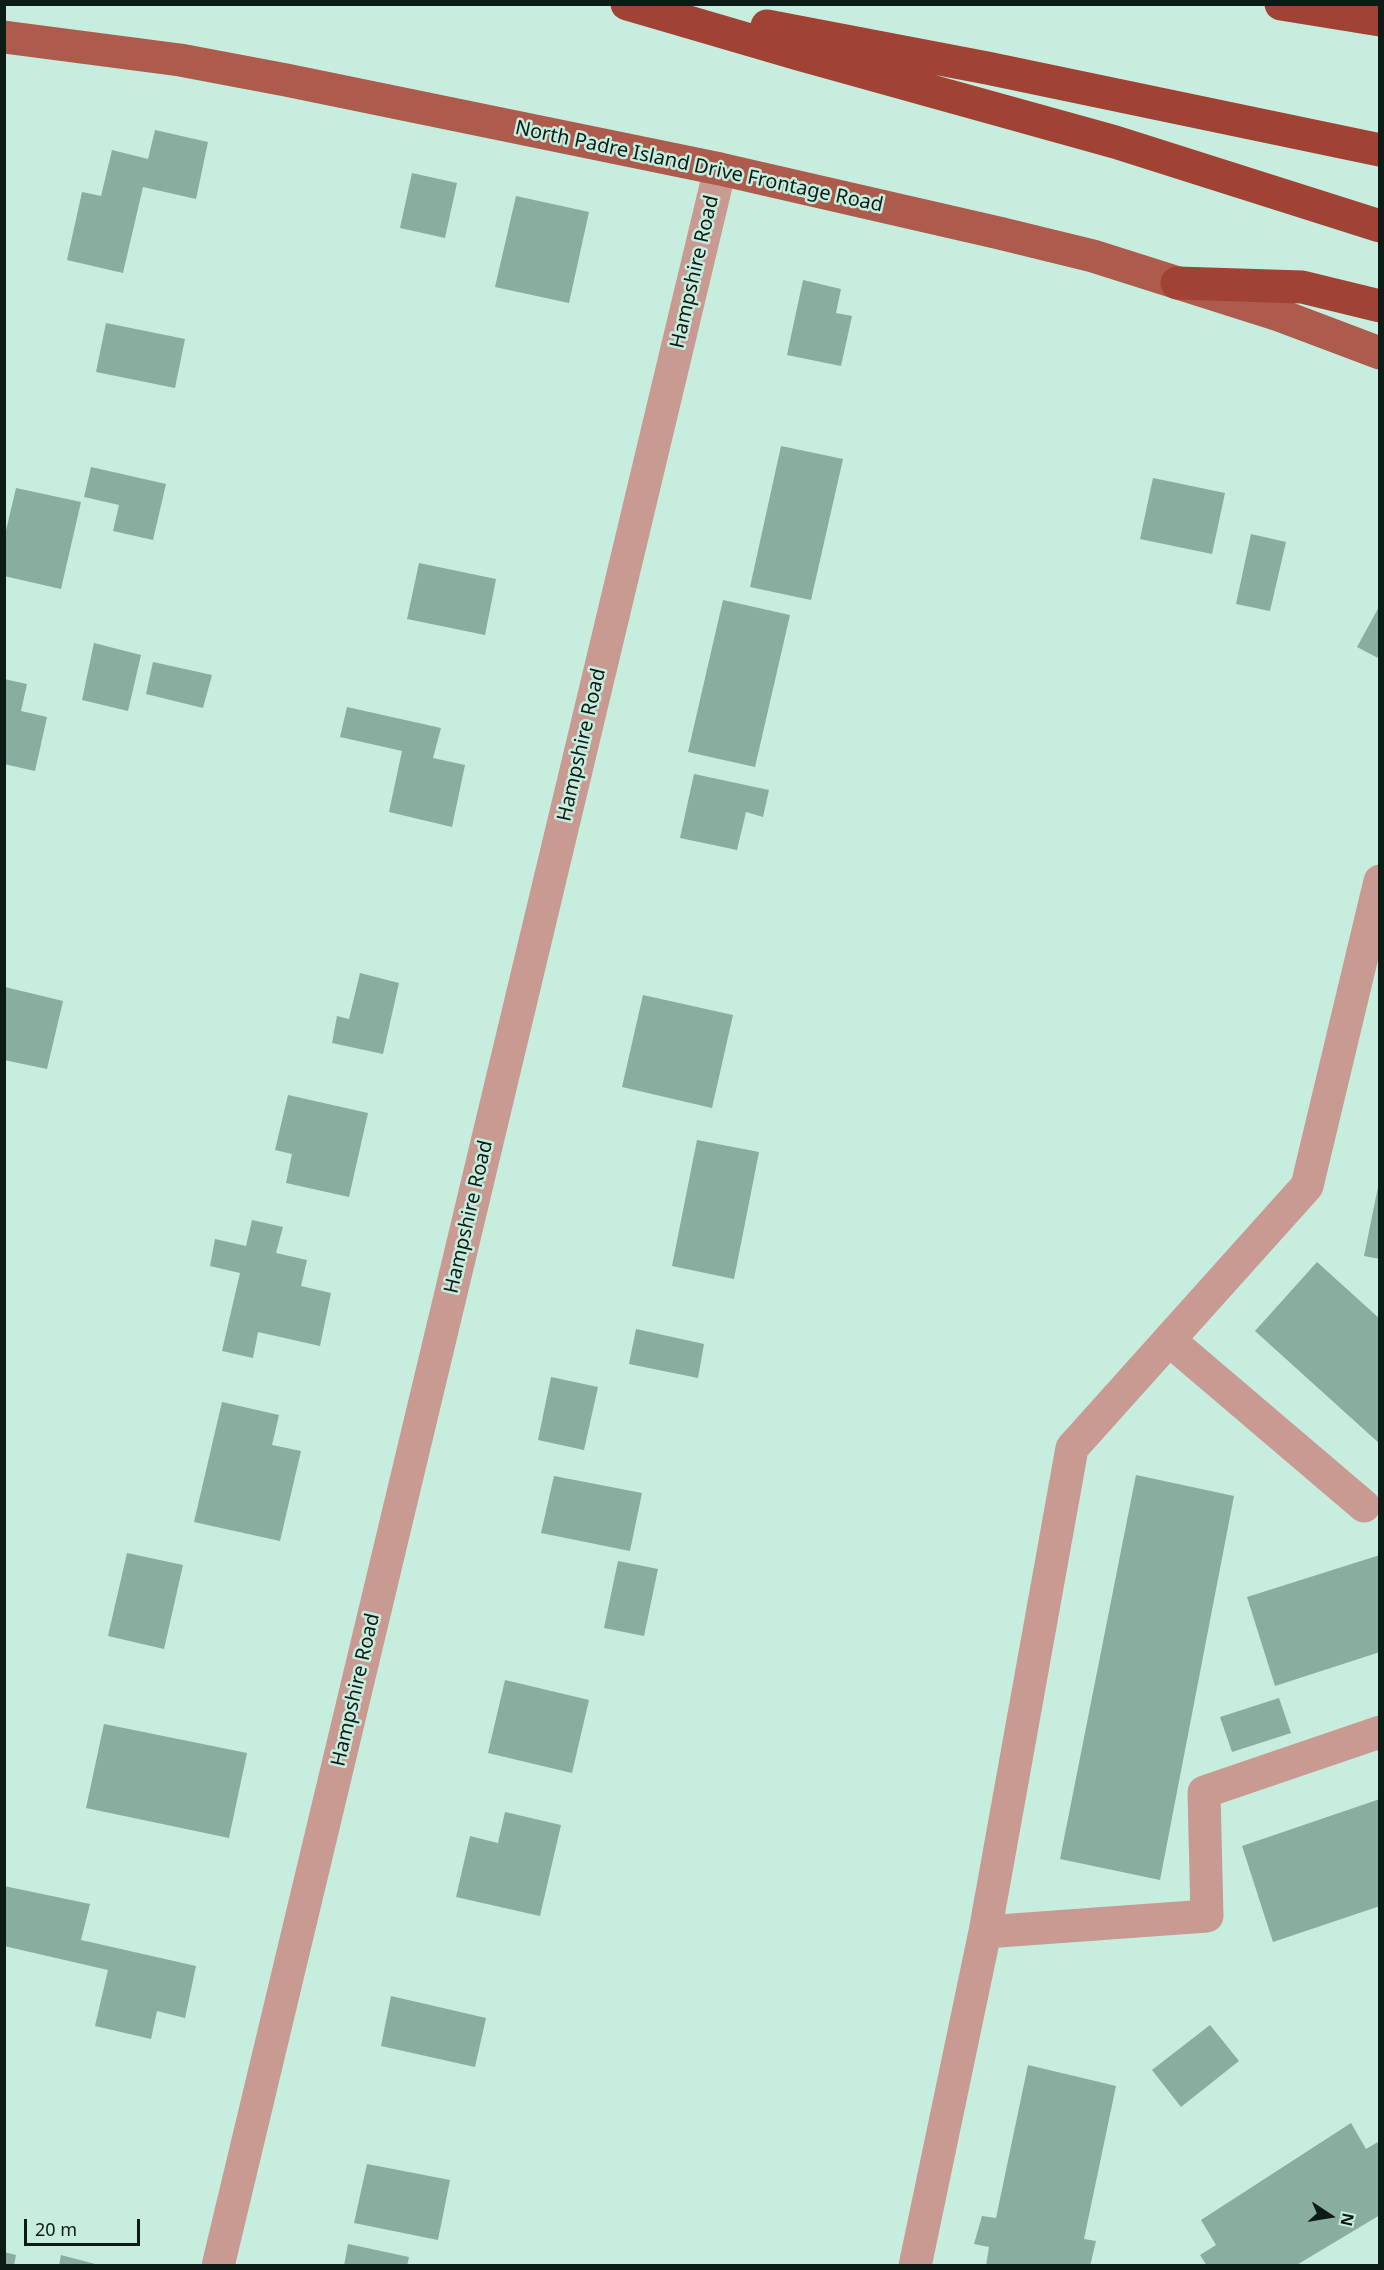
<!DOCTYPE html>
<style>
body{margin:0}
#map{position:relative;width:1384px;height:2270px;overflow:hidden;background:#c7edde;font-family:"Noto Sans",sans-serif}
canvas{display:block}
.frame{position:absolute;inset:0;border:6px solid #0d1b16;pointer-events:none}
.north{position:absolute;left:1300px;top:2186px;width:60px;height:60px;-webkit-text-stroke:4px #c7edde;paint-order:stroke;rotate:102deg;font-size:16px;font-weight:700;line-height:24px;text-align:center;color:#0d1b16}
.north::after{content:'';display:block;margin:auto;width:21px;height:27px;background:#0d1b16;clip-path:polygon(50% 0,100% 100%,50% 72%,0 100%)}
.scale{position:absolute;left:24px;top:2219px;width:116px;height:27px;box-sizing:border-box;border:3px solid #0d1b16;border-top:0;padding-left:8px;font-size:18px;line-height:21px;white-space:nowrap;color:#0d1b16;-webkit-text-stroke:4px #c7edde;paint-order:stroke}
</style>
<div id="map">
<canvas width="1384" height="2270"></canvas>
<div class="frame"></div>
<div class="north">N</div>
<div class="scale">20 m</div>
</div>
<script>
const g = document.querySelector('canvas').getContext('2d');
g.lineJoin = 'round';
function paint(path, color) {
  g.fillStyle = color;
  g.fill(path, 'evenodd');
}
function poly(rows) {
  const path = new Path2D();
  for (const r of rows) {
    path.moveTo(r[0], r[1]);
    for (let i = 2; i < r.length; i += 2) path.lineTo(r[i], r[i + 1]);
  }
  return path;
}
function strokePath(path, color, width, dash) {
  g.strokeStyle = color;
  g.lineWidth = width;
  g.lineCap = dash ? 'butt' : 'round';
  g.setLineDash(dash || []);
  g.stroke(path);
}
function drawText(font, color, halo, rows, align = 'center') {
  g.font = font + ' "Noto Sans",sans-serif';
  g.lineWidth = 5;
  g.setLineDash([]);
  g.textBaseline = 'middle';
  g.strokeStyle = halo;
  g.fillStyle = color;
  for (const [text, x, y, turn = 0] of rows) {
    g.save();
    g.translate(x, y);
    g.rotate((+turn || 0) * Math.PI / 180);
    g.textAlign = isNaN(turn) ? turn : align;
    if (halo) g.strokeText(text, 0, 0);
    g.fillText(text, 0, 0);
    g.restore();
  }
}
paint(poly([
 [155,130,208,142,196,199,143,187,123,273,67,260,82,192,101,196,112,150,148,159],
 [412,173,457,183,445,238,400,228],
 [516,196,589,212,569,303,495,287],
 [803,280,841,289,836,313,852,316,841,366,787,355],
 [106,323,185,339,175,388,96,372],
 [781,446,843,459,811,600,750,587],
 [91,467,166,484,153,540,113,531,119,505,84,497],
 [1153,478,1225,493,1212,554,1140,539],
 [16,488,81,502,61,589,4,576,4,539],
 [1251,534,1286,542,1270,611,1236,604],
 [419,563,496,579,485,635,407,619],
 [723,600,790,615,755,767,688,752],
 [1380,605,1380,659,1357,647],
 [94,643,141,655,128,711,82,700],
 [153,662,212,675,203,708,146,694],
 [4,679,27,684,21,711,47,717,35,771,4,764],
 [347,707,441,728,433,758,465,765,452,827,389,812,402,751,340,737],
 [694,774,769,790,763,817,746,812,737,850,680,838],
 [360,973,399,983,383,1054,332,1043,337,1016,349,1019],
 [5,987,63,1001,47,1069,4,1060],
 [643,995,733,1015,712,1108,622,1087],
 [288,1095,368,1113,349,1197,286,1183,292,1154,275,1150],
 [697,1140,759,1152,734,1279,672,1266],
 [1378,1187,1380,1187,1380,1259,1364,1256],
 [252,1220,283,1227,276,1253,307,1260,301,1286,331,1293,320,1346,258,1332,253,1358,222,1351,240,1273,210,1266,215,1239,246,1246],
 [1317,1262,1380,1319,1380,1444,1255,1331],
 [636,1329,704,1344,698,1378,629,1364],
 [551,1377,598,1387,584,1450,538,1440],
 [222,1402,279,1415,272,1445,301,1451,280,1541,194,1522],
 [1136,1475,1234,1496,1160,1880,1060,1859],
 [554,1476,642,1493,630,1551,541,1533],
 [127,1553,183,1565,164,1649,108,1636],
 [1380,1555,1380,1652,1275,1686,1247,1597],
 [618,1561,658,1569,644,1636,604,1628],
 [505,1680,589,1700,572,1773,488,1753],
 [1279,1698,1291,1733,1232,1752,1220,1717],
 [104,1724,247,1753,229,1838,86,1808],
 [1380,1799,1380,1906,1273,1942,1242,1846],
 [505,1812,561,1825,540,1916,456,1897,470,1836,498,1843],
 [4,1886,90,1904,81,1940,196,1966,185,2018,157,2011,151,2039,95,2026,108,1970,4,1946],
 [391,1996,486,2018,475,2067,381,2046],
 [1210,2025,1239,2061,1181,2107,1152,2070],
 [1028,2065,1116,2086,1084,2239,1096,2241,1090,2266,986,2266,989,2247,974,2244,982,2216,996,2218],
 [1351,2123,1366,2149,1378,2142,1380,2145,1380,2215,1295,2266,1207,2266,1200,2255,1216,2245,1201,2220],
 [367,2164,450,2180,438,2240,354,2223],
 [348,2244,409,2257,407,2266,344,2266],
 [4,2252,16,2255,14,2266,4,2266],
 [61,2255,99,2265,99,2266,59,2266]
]), '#89ad9f');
strokePath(poly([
 [1380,881,1307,1186,1072,1448,985,1932,1207,1916,1204,1792,1380,1732],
 [1169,1340,1364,1506],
 [218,2266,720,169],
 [915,2266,985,1932]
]), '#c99a92', 33);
strokePath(poly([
 [4,37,180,60,286,80,720,169,999,233,1093,256,1279,315,1380,353]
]), '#ac5b4d', 33);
strokePath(poly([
 [627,4,798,54,1115,142,1380,226],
 [1281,4,1380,20],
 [767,26,987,68,1380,150],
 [1177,283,1302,287,1380,306]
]), '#a04234', 33);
drawText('20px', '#0d1b16', '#c7edde', [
 ["North Padre Island Drive Frontage Road",699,167,12],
 ["Hampshire Road",695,272,-77],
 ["Hampshire Road",582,745,-77],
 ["Hampshire Road",469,1217,-77],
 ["Hampshire Road",356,1690,-77]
]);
</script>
